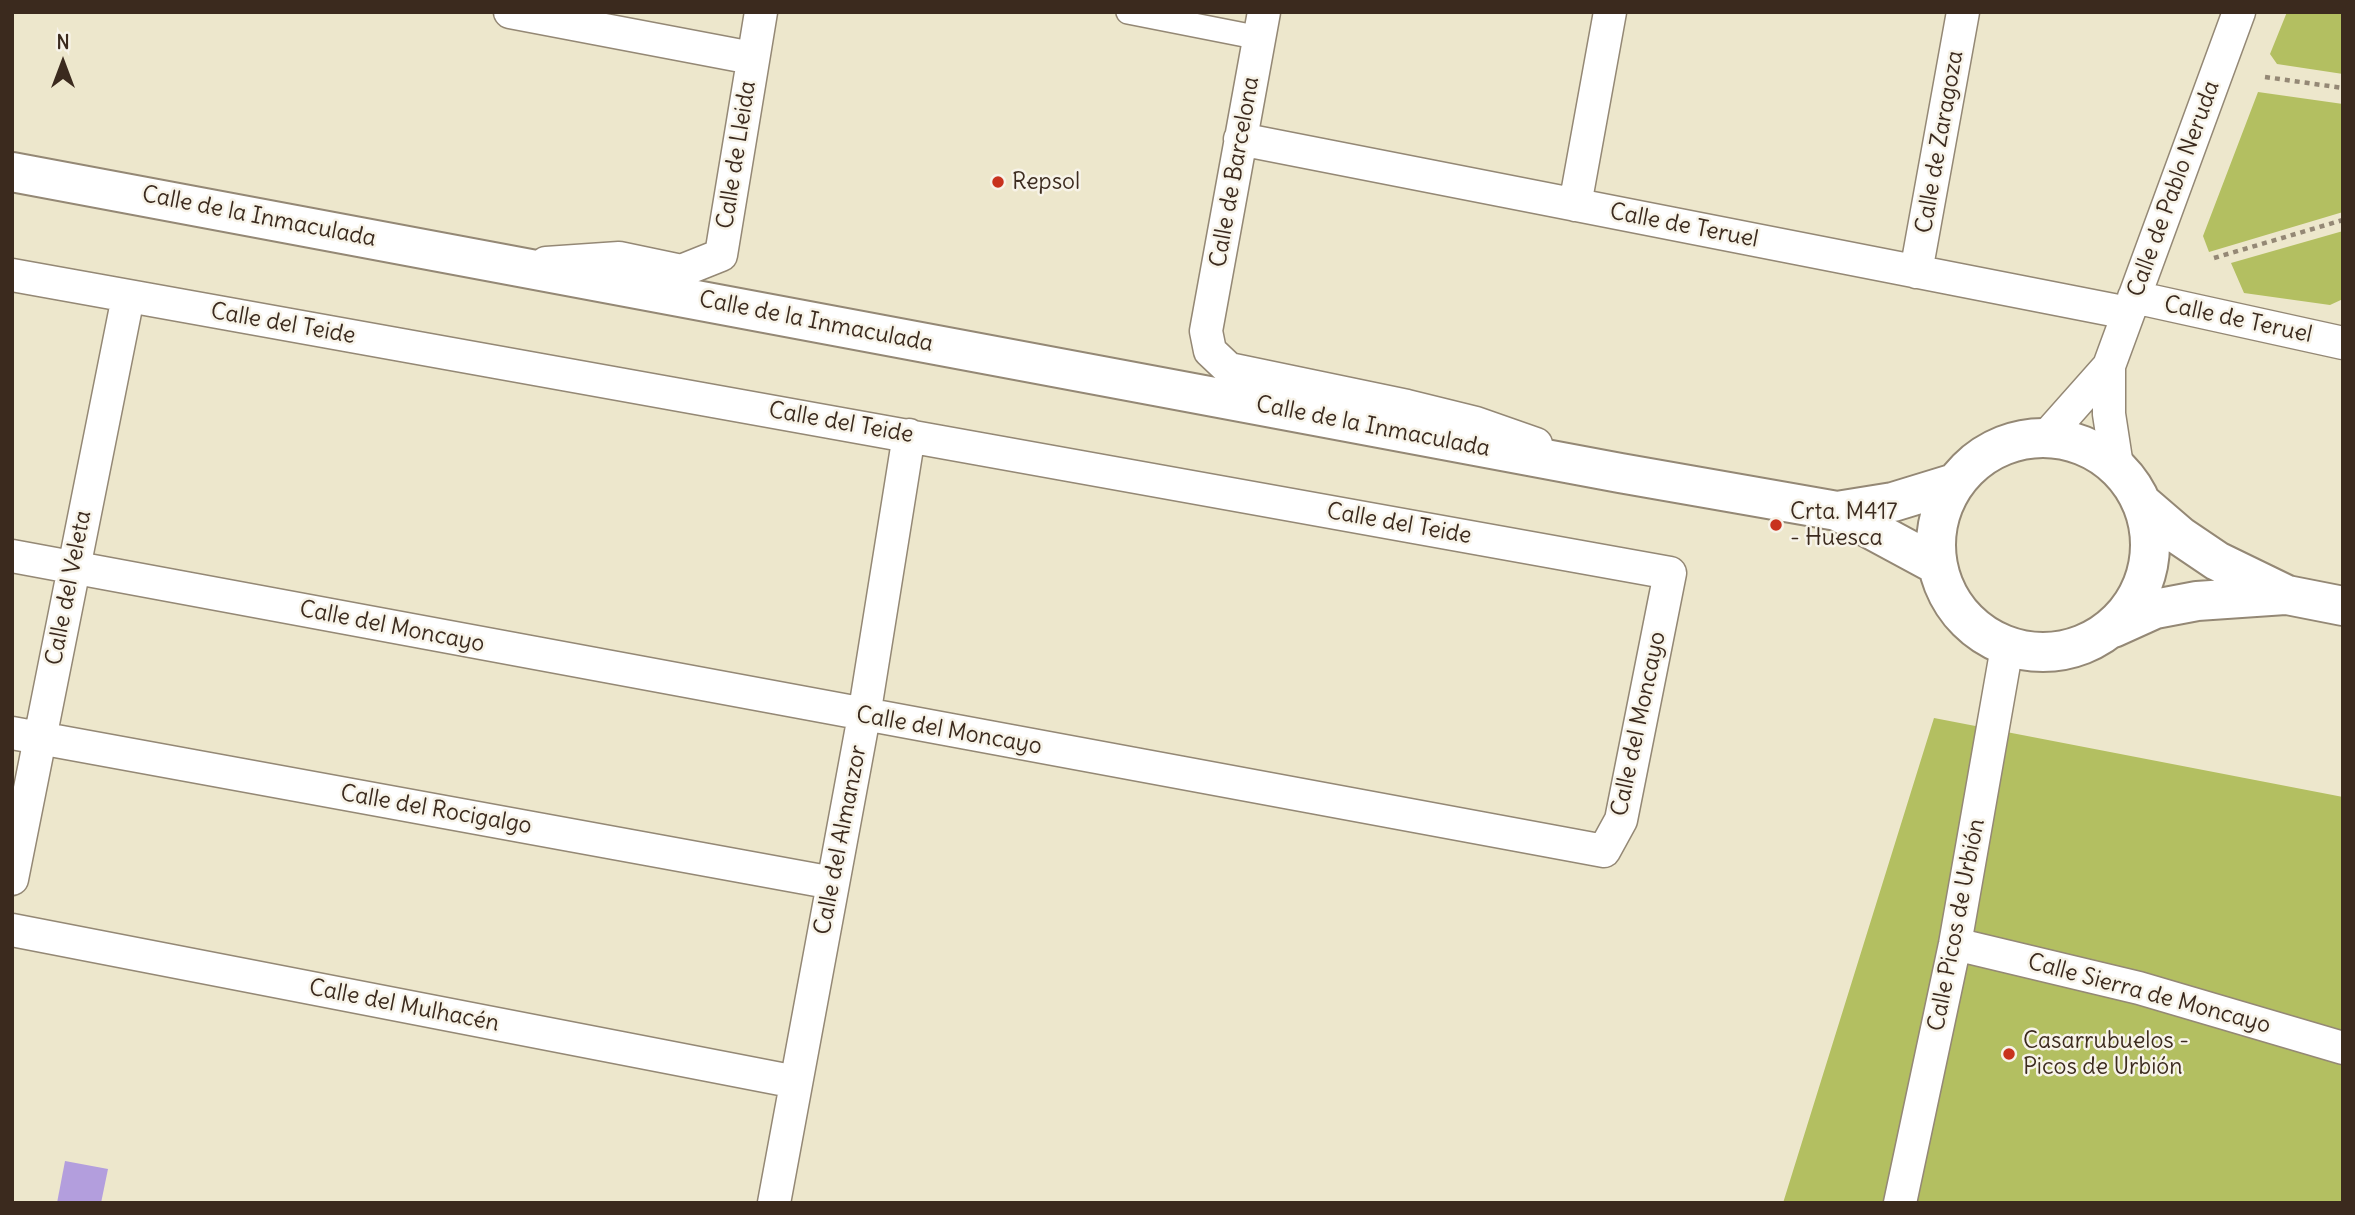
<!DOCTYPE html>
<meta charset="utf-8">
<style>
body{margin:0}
#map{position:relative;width:2355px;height:1215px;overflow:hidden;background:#ede7cc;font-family:Delius,sans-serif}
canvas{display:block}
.frame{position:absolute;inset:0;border:14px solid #3b2a1e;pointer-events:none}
.north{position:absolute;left:28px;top:28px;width:70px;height:70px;-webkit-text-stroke:5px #f7f3e8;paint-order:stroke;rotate:0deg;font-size:19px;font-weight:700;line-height:28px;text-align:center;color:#3b2a1e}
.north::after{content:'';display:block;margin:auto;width:24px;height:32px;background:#3b2a1e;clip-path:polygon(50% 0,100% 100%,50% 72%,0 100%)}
</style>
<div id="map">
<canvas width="2355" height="1215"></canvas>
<div class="frame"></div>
<div class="north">N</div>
</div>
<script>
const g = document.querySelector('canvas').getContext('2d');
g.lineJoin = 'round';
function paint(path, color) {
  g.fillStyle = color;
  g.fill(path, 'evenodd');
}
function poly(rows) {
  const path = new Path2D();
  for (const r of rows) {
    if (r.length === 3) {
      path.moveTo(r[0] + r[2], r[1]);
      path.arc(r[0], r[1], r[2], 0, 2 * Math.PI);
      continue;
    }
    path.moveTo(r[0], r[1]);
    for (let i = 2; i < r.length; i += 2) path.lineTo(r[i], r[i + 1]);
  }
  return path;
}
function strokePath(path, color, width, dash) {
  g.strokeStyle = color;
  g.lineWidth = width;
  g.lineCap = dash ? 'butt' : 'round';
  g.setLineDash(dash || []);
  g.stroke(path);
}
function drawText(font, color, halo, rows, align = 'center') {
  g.font = font + ' Delius,sans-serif';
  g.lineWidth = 5;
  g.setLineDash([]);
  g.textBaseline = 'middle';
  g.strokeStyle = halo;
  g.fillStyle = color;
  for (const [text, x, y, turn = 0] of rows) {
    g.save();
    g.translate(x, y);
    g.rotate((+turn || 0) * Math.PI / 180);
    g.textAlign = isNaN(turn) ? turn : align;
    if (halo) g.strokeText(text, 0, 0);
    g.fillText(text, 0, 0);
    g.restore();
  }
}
paint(poly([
 [2287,12,2343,12,2343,74,2277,64,2270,54],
 [2258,92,2343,104,2343,212,2209,252,2203,236],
 [2343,231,2343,299,2330,305,2244,293,2231,263],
 [1934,718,2343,797,2343,1203,1783,1203]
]), '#b3bf61');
paint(poly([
 [65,1161,108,1169,101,1203,57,1203]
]), '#b39edd');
const pedestrian = poly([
 [1128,12,1260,38]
]);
const minor = poly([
 [510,12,752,58],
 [1264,12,1206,331,1210,351,1229,369,1407,406,1476,423,1536,444],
 [1240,139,2128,313],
 [1575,205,1610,12],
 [546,263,619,258,681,271,721,255,761,12],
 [1916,272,1963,12],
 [12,275,1670,573,1621,820,1604,851,12,556],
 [2134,297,2343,343],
 [2109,366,2239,12],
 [2046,437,2109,366,2109,414,2117,466],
 [12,733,833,883],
 [12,879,128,297],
 [12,930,796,1082],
 [1955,944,2139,988,2343,1048],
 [774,1203,864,716,909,435],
 [1900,1203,1955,944,2007,647]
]);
const tertiary = poly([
 [12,172,1620,473,1837,511,1893,502,1955,483],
 [2043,545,107],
 [2144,505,2180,536,2217,561,2287,595,2343,606],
 [1837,511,1937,565],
 [2113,628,2155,609,2197,601,2285,595]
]);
strokePath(pedestrian, '#948875', 26);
strokePath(minor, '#948875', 35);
strokePath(tertiary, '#948875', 42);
strokePath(poly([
 [2265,77,2343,88],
 [2214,258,2343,220]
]), '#948875', 4.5, [5, 5]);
strokePath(pedestrian, '#fff', 23);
strokePath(minor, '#fff', 32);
strokePath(tertiary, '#fff', 38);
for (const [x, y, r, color] of [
 [998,182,7,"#c8321e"],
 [1776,525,7,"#c8321e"],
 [2009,1054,7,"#c8321e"]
]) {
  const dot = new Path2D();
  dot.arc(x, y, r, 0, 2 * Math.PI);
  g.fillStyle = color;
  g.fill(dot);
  strokePath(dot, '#f7f3e8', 2.5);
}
drawText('23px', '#3b2a1e', '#f7f3e8', [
 ["Calle de Zaragoza",1940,142,-80],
 ["Calle de Lleida",737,155,-81],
 ["Calle de Barcelona",1235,172,-80],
 ["Calle de Pablo Neruda",2174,189,-70],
 ["Calle de la Inmaculada",259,217,11],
 ["Calle de Teruel",1684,226,11],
 ["Calle de Teruel",2238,320,12],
 ["Calle de la Inmaculada",816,322,11],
 ["Calle del Teide",283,324,10],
 ["Calle del Teide",841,423,10],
 ["Calle de la Inmaculada",1373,427,11],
 ["Calle del Teide",1399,524,10],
 ["Calle del Veleta",69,588,-79],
 ["Calle del Moncayo",392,627,11],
 ["Calle del Moncayo",1639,724,-78],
 ["Calle del Moncayo",949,731,10],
 ["Calle del Rocigalgo",436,810,10],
 ["Calle del Almanzor",841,840,-79],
 ["Calle Picos de Urbión",1957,925,-79],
 ["Calle Sierra de Moncayo",2149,994,15],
 ["Calle del Mulhacén",404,1006,11]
]);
drawText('23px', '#3b2a1e', '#f7f3e8', [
 ["Repsol",1012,182],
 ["Crta. M417",1790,512],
 ["- Huesca",1790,538],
 ["Casarrubuelos -",2023,1041],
 ["Picos de Urbión",2023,1067]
], 'left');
</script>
